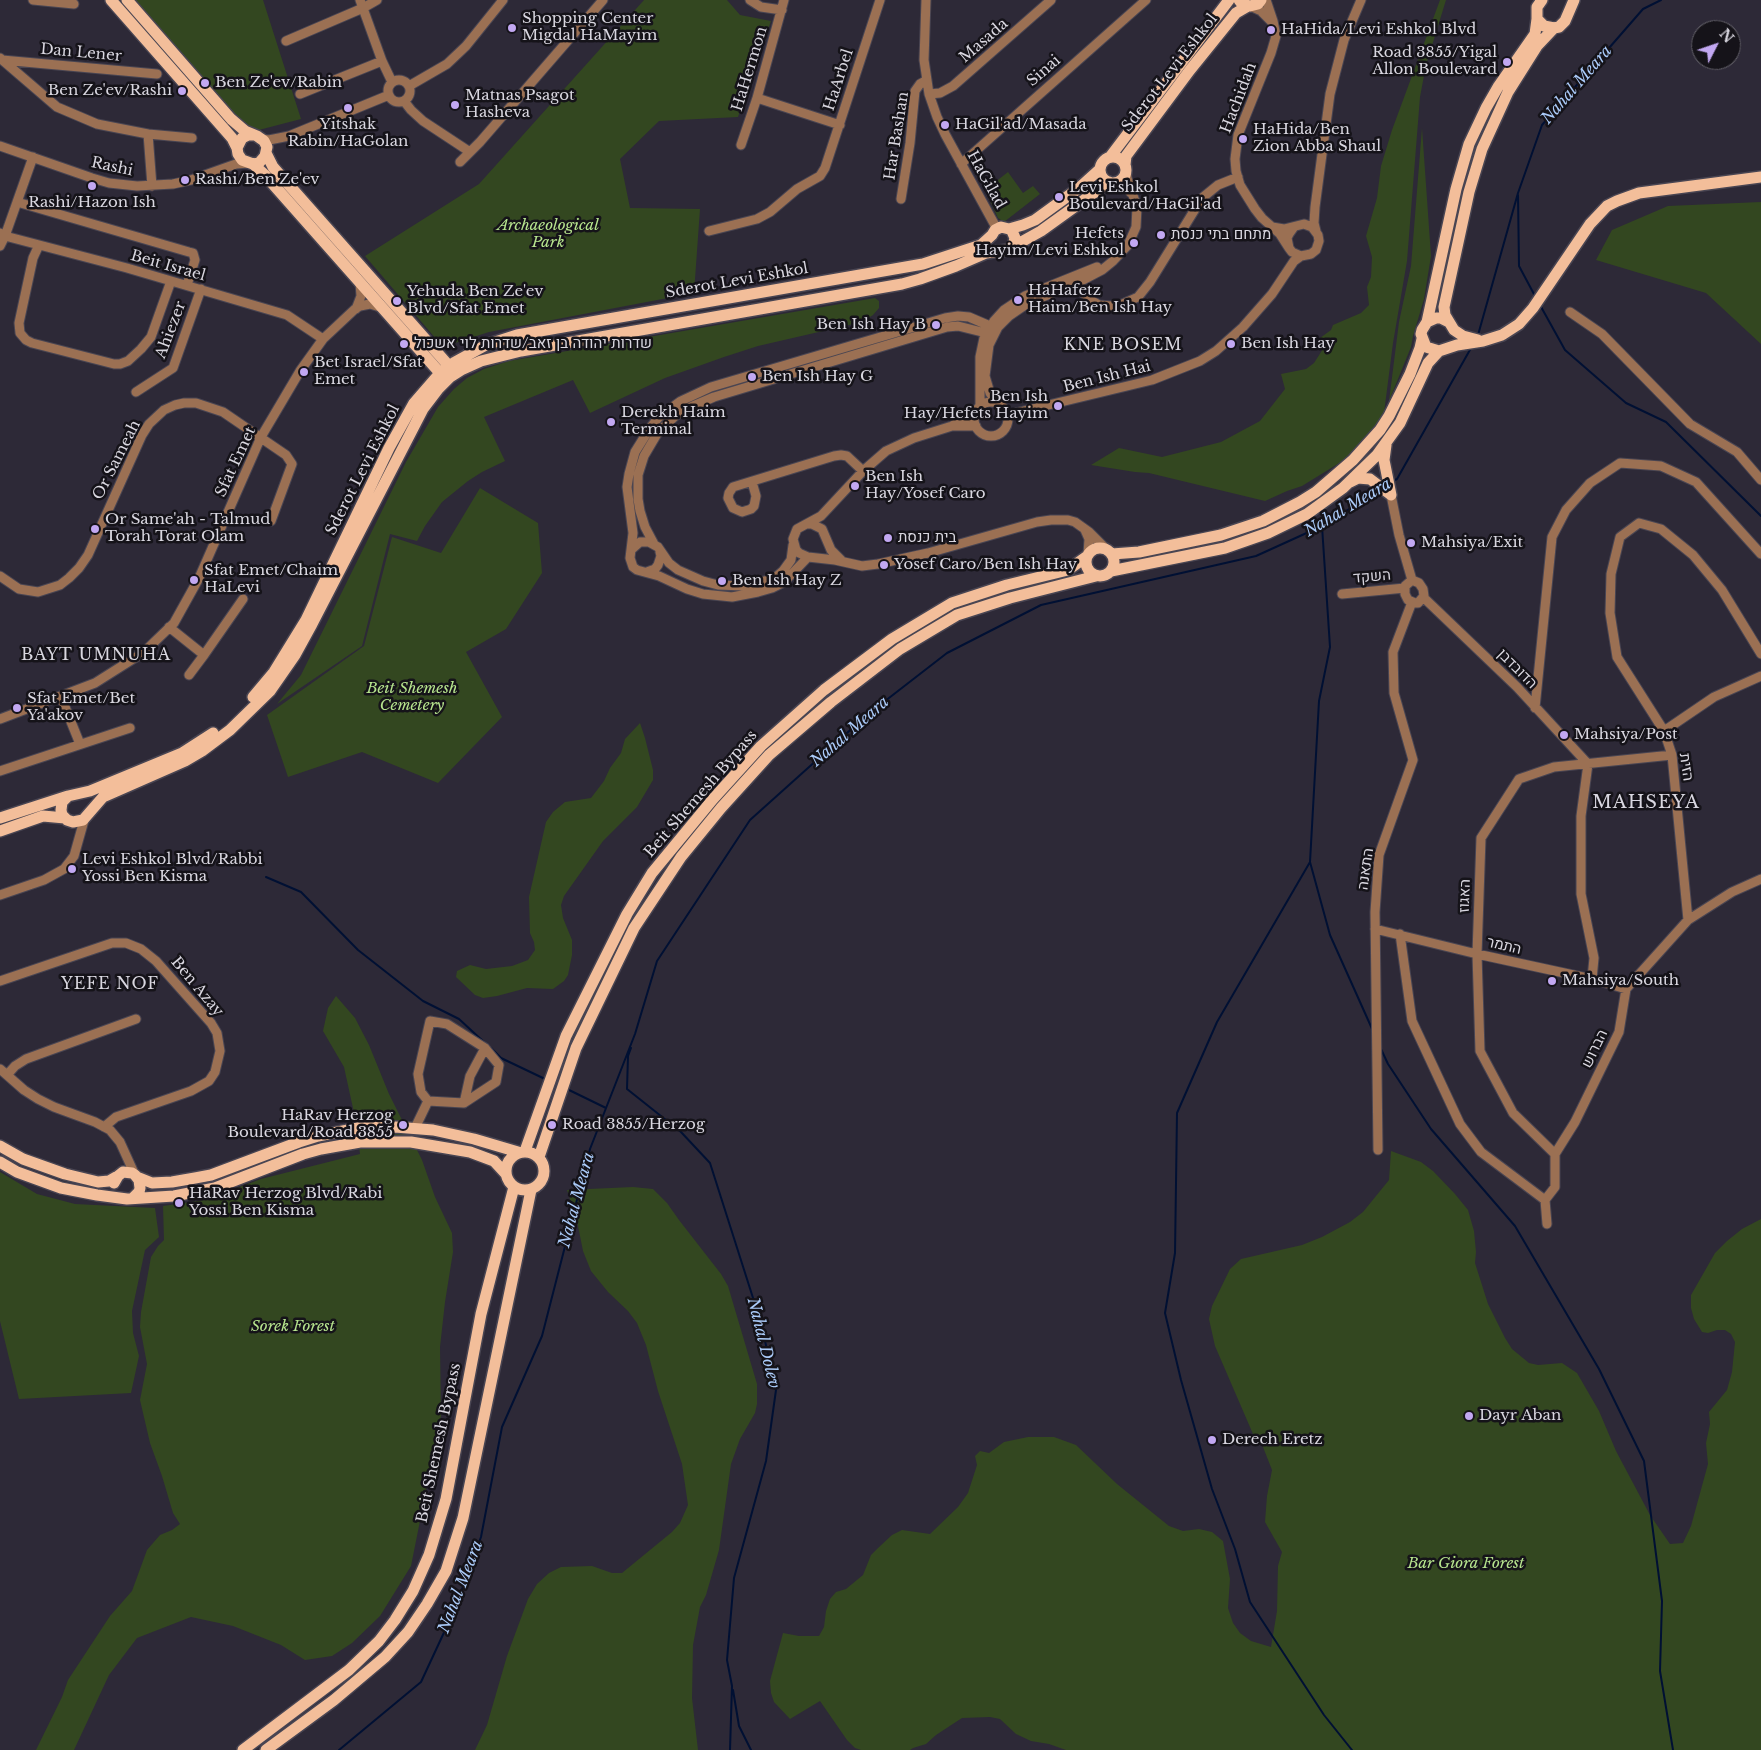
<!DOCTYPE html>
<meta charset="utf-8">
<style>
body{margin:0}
#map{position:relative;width:1761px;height:1750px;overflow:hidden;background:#2d2937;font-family:"Libre Baskerville",serif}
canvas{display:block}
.north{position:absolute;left:1691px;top:20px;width:50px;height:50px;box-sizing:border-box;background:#151319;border:1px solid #636169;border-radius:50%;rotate:49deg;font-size:14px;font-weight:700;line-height:20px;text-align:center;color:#d9d7e0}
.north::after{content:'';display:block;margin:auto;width:18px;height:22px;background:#c2a8f2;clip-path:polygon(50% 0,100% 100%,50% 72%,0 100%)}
</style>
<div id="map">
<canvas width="1761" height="1750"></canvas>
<div class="north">N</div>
</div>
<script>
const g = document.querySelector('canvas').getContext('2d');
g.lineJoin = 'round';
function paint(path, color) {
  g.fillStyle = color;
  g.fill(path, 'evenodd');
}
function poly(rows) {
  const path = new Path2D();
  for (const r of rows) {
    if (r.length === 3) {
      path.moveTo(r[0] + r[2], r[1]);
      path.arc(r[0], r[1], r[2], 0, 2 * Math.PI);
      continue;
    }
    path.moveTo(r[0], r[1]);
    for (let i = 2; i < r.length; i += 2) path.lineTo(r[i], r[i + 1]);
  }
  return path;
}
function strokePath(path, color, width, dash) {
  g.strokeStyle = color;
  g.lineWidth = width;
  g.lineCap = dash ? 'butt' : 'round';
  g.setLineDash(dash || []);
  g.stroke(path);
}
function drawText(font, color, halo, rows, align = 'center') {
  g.font = font + ' "Libre Baskerville",Heebo,serif';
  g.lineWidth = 5;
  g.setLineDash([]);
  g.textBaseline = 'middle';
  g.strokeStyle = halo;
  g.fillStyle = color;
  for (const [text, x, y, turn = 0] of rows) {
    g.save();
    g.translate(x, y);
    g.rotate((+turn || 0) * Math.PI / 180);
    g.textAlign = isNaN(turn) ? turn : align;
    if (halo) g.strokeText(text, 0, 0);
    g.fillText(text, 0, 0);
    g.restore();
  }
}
paint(poly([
 [133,0,263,0,301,119,255,131,235,119],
 [644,0,727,0,740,15,771,21,738,117,659,121,620,159,630,208,700,209,694,293,489,332,443,347,365,256,479,184],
 [1440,0,1446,0,1426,65,1420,97,1407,261,1393,343,1384,413,1375,427,1367,438,1341,462,1302,486,1287,491,1265,501,1149,473,1135,472,1091,465,1119,448,1162,457,1221,442,1260,421,1285,389,1281,374,1306,369,1314,363,1323,349,1320,338,1331,330,1333,325,1361,313,1369,305,1367,287,1371,277,1372,257,1366,236,1377,198,1381,166,1392,130],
 [1422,128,1431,256,1424,299,1413,336,1411,347,1389,401,1399,322,1411,266],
 [1008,172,1023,193,1033,186,1040,194,1004,222,998,218,985,190],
 [1761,202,1761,344,1706,293,1596,260,1612,230,1668,206],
 [875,298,879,301,879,308,873,315,862,322,758,346,724,357,665,378,590,413,573,380,484,417,505,461,482,472,468,481,442,502,425,526,417,541,390,534,362,646,277,704,301,675,406,462,438,407,454,389,467,378,484,369,509,361],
 [480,488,538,523,542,573,506,629,466,652,502,717,438,783,362,752,288,777,267,715,364,646,392,537,441,553],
 [640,723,645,738,653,770,653,780,637,807,603,841,564,896,561,905,563,918,572,940,572,955,568,975,564,981,553,989,527,988,497,996,483,998,475,995,456,977,457,971,470,965,486,969,512,966,528,960,535,950,534,942,530,933,529,897,546,822,553,812,565,802,591,798,604,781,610,768,621,753,625,739],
 [336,996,355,1018,369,1045,389,1094,422,1160,435,1197,452,1233,453,1252,445,1302,440,1347,441,1416,411,1566,380,1616,352,1643,332,1656,305,1660,281,1645,233,1626,191,1617,137,1638,109,1675,74,1750,36,1750,62,1697,68,1680,110,1616,132,1591,147,1550,160,1535,172,1530,180,1524,173,1513,162,1476,150,1443,140,1400,147,1364,140,1327,141,1312,151,1257,158,1246,164,1240,163,1206,205,1200,261,1179,360,1154,356,1122,344,1067,323,1031,328,1008],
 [1391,1151,1421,1162,1433,1171,1455,1194,1468,1210,1474,1231,1476,1252,1475,1263,1488,1304,1505,1338,1512,1349,1529,1363,1538,1365,1562,1363,1577,1373,1599,1411,1616,1451,1650,1515,1670,1544,1683,1543,1691,1526,1708,1464,1706,1443,1710,1424,1709,1412,1727,1390,1732,1372,1735,1342,1731,1334,1725,1330,1717,1330,1708,1333,1702,1332,1694,1319,1691,1308,1691,1295,1715,1253,1727,1241,1742,1229,1761,1219,1761,1750,1066,1750,1049,1744,1031,1741,1016,1734,1000,1719,990,1717,962,1718,936,1735,926,1744,913,1748,910,1750,861,1750,855,1748,847,1740,820,1701,790,1719,774,1702,771,1693,770,1681,783,1633,799,1636,819,1636,824,1627,826,1611,830,1599,836,1592,846,1589,863,1575,871,1555,878,1548,892,1535,902,1530,930,1534,958,1507,968,1493,977,1465,975,1456,980,1451,989,1453,1004,1442,1028,1437,1054,1437,1076,1445,1117,1484,1169,1526,1183,1531,1199,1529,1212,1532,1223,1541,1230,1579,1228,1608,1233,1623,1240,1633,1251,1641,1271,1647,1277,1611,1278,1566,1282,1552,1265,1522,1267,1496,1272,1470,1263,1447,1253,1434,1215,1346,1209,1319,1212,1306,1230,1269,1241,1259,1302,1245,1322,1237,1350,1222,1363,1212,1389,1180],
 [0,1172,37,1194,75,1204,155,1208,159,1237,145,1250,132,1311,133,1333,139,1356,131,1393,19,1399,0,1321],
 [633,1187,653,1189,667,1203,679,1220,721,1274,728,1286,757,1384,757,1404,755,1413,740,1439,731,1464,719,1550,706,1595,700,1607,693,1645,692,1698,698,1750,475,1750,487,1725,507,1656,528,1599,537,1584,549,1573,561,1567,592,1566,612,1573,622,1573,672,1532,680,1523,688,1505,682,1464,658,1391,646,1345,637,1323,628,1311,608,1292,591,1271,583,1251,577,1221,567,1190]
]), '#334720');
strokePath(poly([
 [1518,195,1519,266,1535,296],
 [1540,305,1565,350,1626,403,1666,422,1761,516],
 [1478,335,1518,193,1542,125,1643,9,1661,0],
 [1393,481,1397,479,1471,348],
 [1322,526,1330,647,1319,701,1310,862,1330,935,1373,1031],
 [1310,862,1217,1022,1177,1113,1175,1253,1165,1313,1181,1380,1212,1489,1235,1549,1250,1602,1324,1715,1352,1750],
 [266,877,301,892,358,950,423,1001,459,1019,485,1043],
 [491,1048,501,1058,545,1079],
 [631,1048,628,1056,627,1089,681,1132,710,1163,761,1323,776,1390,766,1461,734,1578,727,1660,732,1686,730,1750],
 [1381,1049,1388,1064,1431,1129,1515,1226,1599,1369,1644,1461,1662,1601,1660,1671,1673,1750],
 [567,1089,606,1108],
 [733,1690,739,1726,751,1750],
 [339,1750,421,1682,454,1611,481,1537,502,1427,542,1336,590,1149,635,1034,657,961,750,820,867,715,947,653,1041,605,1256,556,1322,526,1378,491]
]), '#001033', 2);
const minor = poly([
 [33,0,74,4],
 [360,0,382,61,392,82],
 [750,0,761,7,782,10],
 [926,0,924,60,929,94,937,117,945,134,997,229],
 [1266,0,1273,21,1276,36,1271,53,1238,135,1235,159,1236,171,1240,185,1255,209,1262,218,1280,234,1289,248],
 [1250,6,1261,11,1272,22],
 [286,41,363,8,377,0],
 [0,58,57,107,97,124,148,134,152,186],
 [2,60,157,74],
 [399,91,11],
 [409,86,447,64,466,46,503,0],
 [300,94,382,61],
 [929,94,940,93,953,86,1051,0],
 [757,98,840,125],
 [404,101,411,110,423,121,470,152],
 [148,134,192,138],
 [262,139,269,140,289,136,389,95],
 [741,145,757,98,784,0],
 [0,146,92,178,109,183,137,186,173,184,191,180,236,164,249,163],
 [460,162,480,142,603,0],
 [961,164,1146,0],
 [1114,183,1126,187,1131,193],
 [901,199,910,143,915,91,920,84,927,80],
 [17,202,189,252,193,253,195,260,187,285],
 [1272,227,1284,229,1304,224,1312,227,1318,235,1319,241,1316,250,1311,254,1301,256,1292,252,1289,248,1287,238,1289,234,1294,227],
 [709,231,757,219,770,212,797,189,820,176,825,168,880,0],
 [1316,231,1314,223,1315,207,1330,94,1344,40,1361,0],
 [0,233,5,236,127,268,287,315,323,339],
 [39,245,33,258,19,323,20,333,26,340,32,343,114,364,120,364,128,361,141,349,151,337,171,281],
 [0,246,5,236,33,157],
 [1075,276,1081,291,1092,301,1099,305,1111,306,1120,305,1138,297,1150,282,1202,198,1218,185,1238,177],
 [356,309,361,296,360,283],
 [1570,312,1602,334,1690,424,1737,452,1761,480],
 [136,392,173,368,201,289],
 [991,419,17],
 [997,403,990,393,985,376,989,345,998,327,1009,316,1028,303,1081,281,1102,270,1113,261,1128,245,1136,227,1137,207,1127,178,1126,169],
 [980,406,980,357,984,338,994,321,1004,310,1025,296,1097,267],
 [975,413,952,426,914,438,886,451,863,471,821,516,797,529,793,539,796,550,799,553,808,557,835,560,862,566,878,564,928,553,1037,522,1051,520,1068,520,1075,522,1089,532,1107,550],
 [1007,415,1152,380,1200,361,1216,351,1243,327,1272,294,1294,261,1301,256],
 [952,426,976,426],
 [752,482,756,496,754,506,751,509,742,512,733,508,728,498,729,493,733,487,834,456,841,455,847,456,863,471],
 [1391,495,1399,535,1412,580],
 [807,524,812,524,822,529,831,550,841,560],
 [1085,530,1089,539,1088,554],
 [654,544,645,527,640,511,638,499,638,475,644,456,657,434,675,416,686,409,714,397,947,327,958,326,986,333,994,333],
 [631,550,640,542,649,542,658,547,669,563,678,570,703,581,718,585,744,586,768,580,776,577,783,571,791,560,793,545],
 [808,557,784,582,772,588,758,592,732,597,703,594,687,589,659,576,637,570,633,567,630,558,633,533,627,487,629,474,635,452,650,428,659,417,681,401,711,387,945,318,958,316,969,317,990,326,994,333],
 [647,572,655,569,658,565,661,556,660,552],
 [0,576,19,589,38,592,60,585,69,578,79,568,88,555,142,435,149,424,164,410,175,405,184,403,196,403,223,412,286,455,292,464,271,521],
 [1412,580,1419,583,1423,589,1424,596,1418,603,1415,603,1408,600,1405,594,1405,586,1412,580],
 [1342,594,1405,588],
 [1423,597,1517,687,1588,764],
 [169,627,204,655,243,599],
 [189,675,204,655],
 [61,697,80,744],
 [1535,708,1552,537,1566,510,1590,483,1620,463,1661,466,1696,482,1761,554],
 [0,719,95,683,144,652,174,623,199,578,261,437,300,371,323,339,355,309,360,306,370,304,383,308],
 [1664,731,1714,697,1761,676],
 [1588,764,1581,816,1581,894,1594,958,1592,979],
 [0,771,130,728],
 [0,895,44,880,64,869,74,856,85,817],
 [1688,920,1672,755,1664,731,1617,657,1610,613,1611,574,1620,537,1639,523,1661,529,1693,555,1722,590,1761,654],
 [1375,929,1477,954,1592,979,1626,989],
 [1400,934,1412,1021,1460,1124,1481,1152,1545,1200],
 [0,981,112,943,126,943,141,949,156,961,211,1023,217,1033,220,1051,215,1072,209,1081,191,1091,116,1117,104,1127],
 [430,1021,447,1024,485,1048,499,1065,496,1082,464,1103,428,1101,421,1092,418,1074,430,1021],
 [0,1069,24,1090,38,1099,54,1107,95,1122,110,1130,120,1142,135,1175],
 [7,1075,15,1066,26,1059,136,1019],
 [464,1103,470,1076,485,1048],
 [415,1128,428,1101],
 [1378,1150,1375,912,1379,855,1413,760,1394,693,1393,652,1412,602],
 [1555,1154,1513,1113,1480,1051,1477,954,1481,838,1519,779,1554,767,1672,755],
 [1547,1224,1545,1200,1555,1187,1555,1154,1575,1122,1619,1032,1626,989,1688,920,1732,892,1761,879]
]);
const major = poly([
 [111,0,232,138,237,148],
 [127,0,231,119,245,131,257,136,264,141,267,147,265,156,259,163,253,164,242,160,238,154,237,148,242,138,248,135,254,135],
 [1239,0,1242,4,1250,6,1258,4,1261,0],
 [1542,0,1537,7,1537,19,1544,26,1554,28,1559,27,1565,21,1574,0],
 [266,153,273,167,449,366,450,373],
 [1110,157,1229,0],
 [1113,170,13],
 [253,164,264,174,440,373,446,376],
 [1125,165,1126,156,1190,70,1236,13,1248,6],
 [1009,229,1023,225,1035,220,1079,188,1100,169],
 [1427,322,1456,189,1469,144,1486,108,1498,87,1535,34,1537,19],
 [1449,322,1441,318,1436,318,1427,322,1422,330,1421,334,1426,347,1439,351,1457,345,1483,341,1502,335,1519,324,1533,308,1590,224,1607,206,1617,201,1639,193,1761,177],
 [1478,340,1463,336,1454,330,1445,315,1444,307,1469,192,1482,149,1508,92,1537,46,1554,28],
 [1386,445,1384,460,1391,495],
 [1350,482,1358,478,1370,479,1391,495],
 [1100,562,14],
 [1112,554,1139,552,1221,535,1263,521,1300,502,1316,492,1353,460,1380,430,1389,416,1410,374,1420,348,1422,339],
 [1111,571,1225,548,1268,533,1307,514,1343,488,1377,455,1400,423,1428,363,1439,351],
 [253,697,274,672,306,620,389,448,414,403,440,373,455,362,486,345,517,335,923,264,981,245,992,235,995,230,1001,227,1009,229,1012,231,1015,238,1013,246],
 [68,796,62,802,61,810,62,815,67,820,73,822,83,820,103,797,185,761,202,751,230,730,270,691,295,655,312,624,423,409,439,388,450,377,461,370,481,361,521,351,902,284,920,279,956,266,986,253,1007,250,1041,231,1109,182],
 [0,818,68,796,90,791,182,753,213,733],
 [0,831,43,816,65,818],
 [0,1146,23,1159,65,1174,98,1182,109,1181,116,1177],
 [525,1151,566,1036,627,914,652,873,713,799,761,746,824,690,892,639,952,603,1007,585,1068,570,1086,557],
 [525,1171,19],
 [539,1157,576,1048,634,928,681,857,721,808,769,755,831,702,900,649,957,615,1010,598,1096,576],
 [0,1162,17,1172,61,1188,97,1195,127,1199,174,1196,215,1188,303,1154,321,1149,360,1142,411,1142,470,1152,494,1161,506,1174],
 [137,1177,152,1183,172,1182,195,1178,211,1175,299,1142,318,1136,358,1128,395,1127,433,1130,474,1139,518,1152],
 [114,1183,118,1176,123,1172,132,1173,135,1175,139,1180,140,1188,139,1192,133,1198],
 [243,1750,349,1670,379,1641,395,1620,413,1591,429,1555,446,1499,481,1314,514,1187],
 [266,1750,334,1700,385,1657,408,1632,427,1604,446,1571,463,1518,531,1190]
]);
strokePath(minor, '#494552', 11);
strokePath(major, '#494552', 14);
strokePath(minor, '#9b7053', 9);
strokePath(major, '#f3be9a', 11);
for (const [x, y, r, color] of [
 [512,28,5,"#c2a8f2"],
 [1271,30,5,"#c2a8f2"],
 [1507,62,5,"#c2a8f2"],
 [205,83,5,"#c2a8f2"],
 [182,91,5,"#c2a8f2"],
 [455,105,5,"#c2a8f2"],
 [348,108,5,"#c2a8f2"],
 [945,125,5,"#c2a8f2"],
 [1243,139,5,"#c2a8f2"],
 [185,180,5,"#c2a8f2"],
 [92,186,5,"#c2a8f2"],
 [1059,197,5,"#c2a8f2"],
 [1161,235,5,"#c2a8f2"],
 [1134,243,5,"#c2a8f2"],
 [1018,300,5,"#c2a8f2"],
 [397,301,5,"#c2a8f2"],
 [936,325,5,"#c2a8f2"],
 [404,344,5,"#c2a8f2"],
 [1231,344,5,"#c2a8f2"],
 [304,372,5,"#c2a8f2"],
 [752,377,5,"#c2a8f2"],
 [1058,406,5,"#c2a8f2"],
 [611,422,5,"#c2a8f2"],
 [855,486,5,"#c2a8f2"],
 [95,529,5,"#c2a8f2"],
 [888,538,5,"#c2a8f2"],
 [1411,543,5,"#c2a8f2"],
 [884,565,5,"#c2a8f2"],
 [194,580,5,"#c2a8f2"],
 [722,581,5,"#c2a8f2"],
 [17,708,5,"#c2a8f2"],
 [1564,735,5,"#c2a8f2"],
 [72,869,5,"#c2a8f2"],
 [1552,981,5,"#c2a8f2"],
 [403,1125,5,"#c2a8f2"],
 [552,1125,5,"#c2a8f2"],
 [179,1203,5,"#c2a8f2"],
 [1469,1416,5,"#c2a8f2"],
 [1212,1440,5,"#c2a8f2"]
]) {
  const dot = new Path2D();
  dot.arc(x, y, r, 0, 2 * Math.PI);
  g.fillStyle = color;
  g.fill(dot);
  strokePath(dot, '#151319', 2);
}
drawText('15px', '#d9d7e0', '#151319', [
 ["Shopping Center",522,19],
 ["Migdal HaMayim",522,36],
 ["HaHida/Levi Eshkol Blvd",1281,30],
 ["Road 3855/Yigal",1497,53,"right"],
 ["Allon Boulevard",1497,70,"right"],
 ["Ben Ze'ev/Rabin",215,83],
 ["Ben Ze'ev/Rashi",172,91,"right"],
 ["Matnas Psagot",465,96],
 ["Hasheva",465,113],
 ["Yitshak",348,125,"center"],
 ["Rabin/HaGolan",348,142,"center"],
 ["HaGil'ad/Masada",955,125],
 ["HaHida/Ben",1253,130],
 ["Zion Abba Shaul",1253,147],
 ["Rashi/Ben Ze'ev",195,180],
 ["Levi Eshkol",1069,188],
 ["Boulevard/HaGil'ad",1069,205],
 ["Rashi/Hazon Ish",92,203,"center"],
 ["Hefets",1124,234,"right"],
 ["Hayim/Levi Eshkol",1124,251,"right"],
 ["מתחם בתי כנסת",1171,235],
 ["HaHafetz",1028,291],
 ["Haim/Ben Ish Hay",1028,308],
 ["Yehuda Ben Ze'ev",407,292],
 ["Blvd/Sfat Emet",407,309],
 ["Ben Ish Hay B",926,325,"right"],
 ["שדרות יהודה בן זאב/שדרות לוי אשכול",414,344],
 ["Ben Ish Hay",1241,344],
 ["Bet Israel/Sfat",314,363],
 ["Emet",314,380],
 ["Ben Ish Hay G",762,377],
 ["Ben Ish",1048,397,"right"],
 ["Hay/Hefets Hayim",1048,414,"right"],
 ["Derekh Haim",621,413],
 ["Terminal",621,430],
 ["Ben Ish",865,477],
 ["Hay/Yosef Caro",865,494],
 ["Or Same'ah - Talmud",105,520],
 ["Torah Torat Olam",105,537],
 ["בית כנסת",898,538],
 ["Mahsiya/Exit",1421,543],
 ["Yosef Caro/Ben Ish Hay",894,565],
 ["Sfat Emet/Chaim",204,571],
 ["HaLevi",204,588],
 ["Ben Ish Hay Z",732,581],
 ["Sfat Emet/Bet",27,699],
 ["Ya'akov",27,716],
 ["Mahsiya/Post",1574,735],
 ["Levi Eshkol Blvd/Rabbi",82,860],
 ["Yossi Ben Kisma",82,877],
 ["Mahsiya/South",1562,981],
 ["HaRav Herzog",393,1116,"right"],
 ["Boulevard/Road 3855",393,1133,"right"],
 ["Road 3855/Herzog",562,1125],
 ["HaRav Herzog Blvd/Rabi",189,1194],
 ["Yossi Ben Kisma",189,1211],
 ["Dayr Aban",1479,1416],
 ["Derech Eretz",1222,1440]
], 'left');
drawText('15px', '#d9d7e0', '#151319', [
 ["Masada",984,41,-41],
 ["Dan Lener",81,53,5],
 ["HaHermon",750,69,-73],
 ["Sinai",1044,71,-41],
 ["Sderot Levi Eshkol",1170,73,-52],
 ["HaArbel",839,80,-72],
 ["Hachidah",1239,98,-69],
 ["Har Bashan",897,136,-81],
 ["Rashi",112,167,12],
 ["HaGilad",986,180,61],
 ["Beit Israel",168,266,16],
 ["Sderot Levi Eshkol",737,281,-10],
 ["Ahiezer",171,330,-69],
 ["Ben Ish Hai",1107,377,-14],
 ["Or Sameah",117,460,-63],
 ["Sfat Emet",236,462,-65],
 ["Sderot Levi Eshkol",363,470,-63],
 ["השקד",1372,577,-5],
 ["הדובדבן",1517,669,45],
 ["הזית",1686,767,82],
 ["Beit Shemesh Bypass",701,794,-49],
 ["התאנה",1366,869,-82],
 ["האגוז",1465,896,-88],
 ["התמר",1504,946,13],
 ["Ben Azay",197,987,50],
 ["הברוש",1595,1049,-64],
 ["Beit Shemesh Bypass",439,1443,-78]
]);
drawText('italic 15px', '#b7e58e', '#151319', [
 ["Archaeological",548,226],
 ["Park",548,243],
 ["Beit Shemesh",412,689],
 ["Cemetery",412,706],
 ["Sorek Forest",293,1327],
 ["Bar Giora Forest",1466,1564]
]);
drawText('italic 16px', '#abcbf9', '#151319', [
 ["Nahal Meara",1577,85,-49],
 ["Nahal Meara",1348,508,-31],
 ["Nahal Meara",850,732,-41],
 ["Nahal Meara",577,1200,-75],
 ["Nahal Dolev",763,1343,76],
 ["Nahal Meara",461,1587,-69]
]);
g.letterSpacing = '1px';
drawText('16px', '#d9d7e0', '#151319', [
 ["KNE BOSEM",1123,345],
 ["BAYT UMNUHA",96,655],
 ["YEFE NOF",110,984]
]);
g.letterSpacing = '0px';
g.letterSpacing = '1px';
drawText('18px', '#d9d7e0', '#151319', [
 ["MAHSEYA",1646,803]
]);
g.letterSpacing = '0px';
</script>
